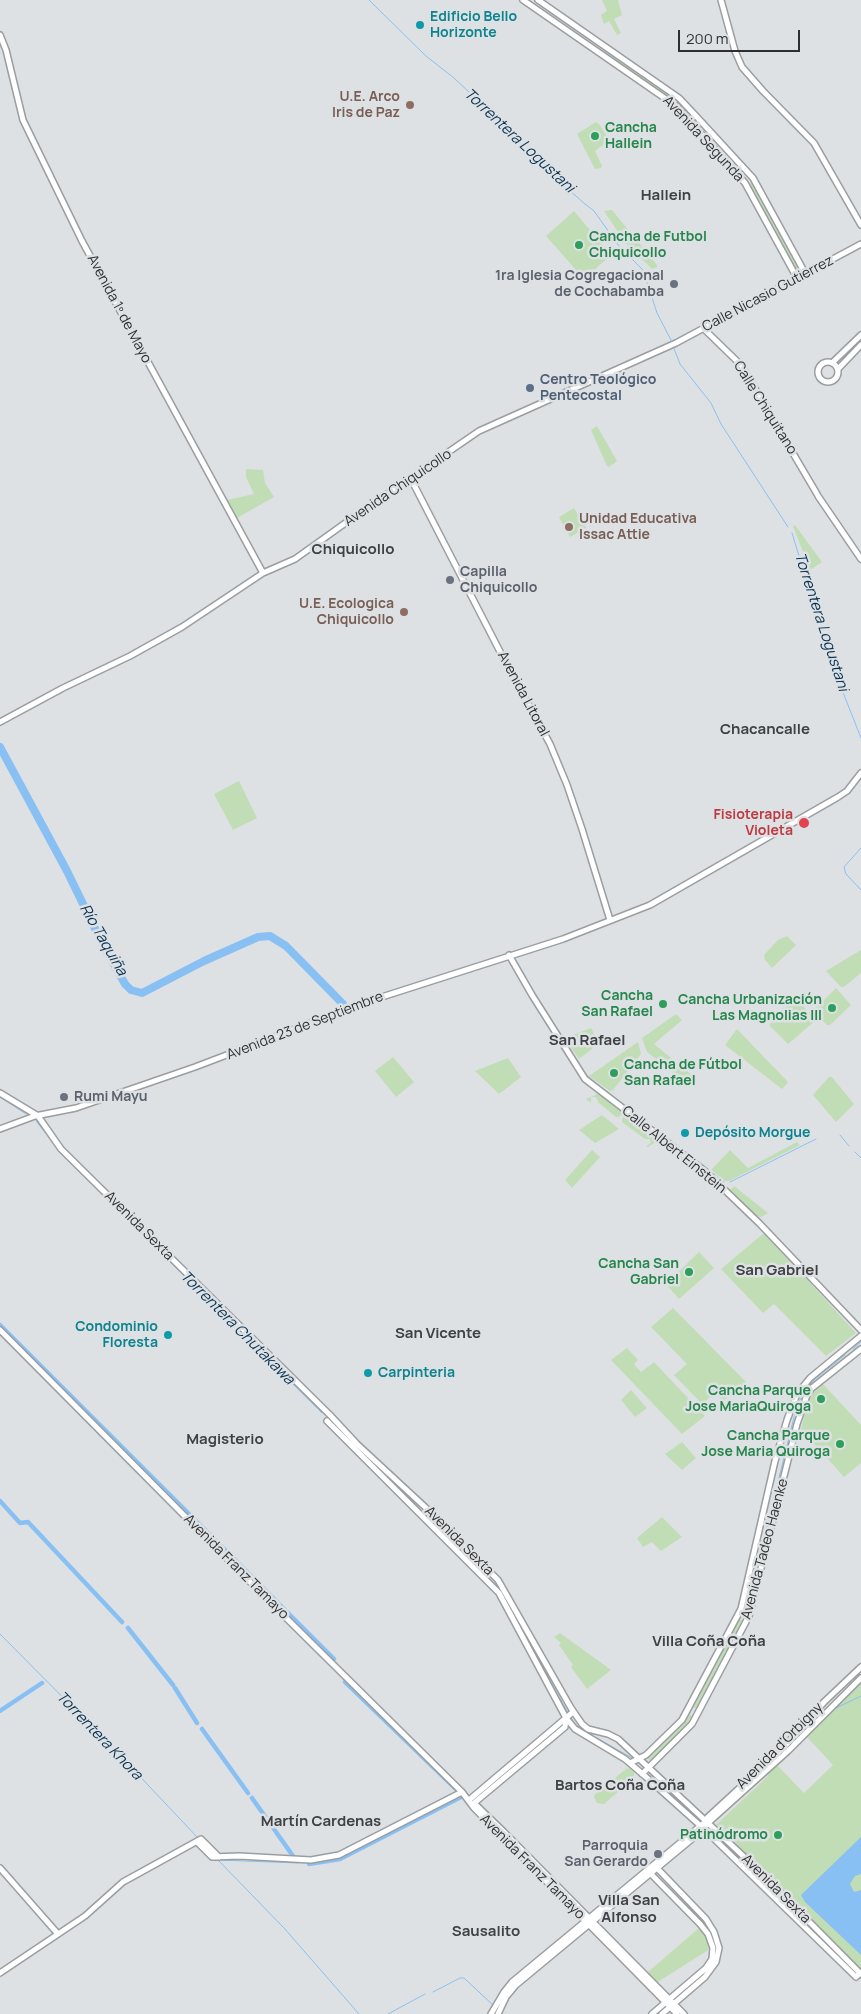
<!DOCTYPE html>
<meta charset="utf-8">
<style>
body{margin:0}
#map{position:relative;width:861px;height:2014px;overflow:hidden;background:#dde1e3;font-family:Manrope,sans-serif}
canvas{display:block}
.scale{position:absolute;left:678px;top:30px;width:122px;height:22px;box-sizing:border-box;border:2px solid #2e2f30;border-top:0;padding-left:6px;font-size:15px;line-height:18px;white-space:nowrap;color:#2e2f30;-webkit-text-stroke:4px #dde1e3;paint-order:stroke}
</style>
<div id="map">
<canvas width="861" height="2014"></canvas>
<div class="scale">200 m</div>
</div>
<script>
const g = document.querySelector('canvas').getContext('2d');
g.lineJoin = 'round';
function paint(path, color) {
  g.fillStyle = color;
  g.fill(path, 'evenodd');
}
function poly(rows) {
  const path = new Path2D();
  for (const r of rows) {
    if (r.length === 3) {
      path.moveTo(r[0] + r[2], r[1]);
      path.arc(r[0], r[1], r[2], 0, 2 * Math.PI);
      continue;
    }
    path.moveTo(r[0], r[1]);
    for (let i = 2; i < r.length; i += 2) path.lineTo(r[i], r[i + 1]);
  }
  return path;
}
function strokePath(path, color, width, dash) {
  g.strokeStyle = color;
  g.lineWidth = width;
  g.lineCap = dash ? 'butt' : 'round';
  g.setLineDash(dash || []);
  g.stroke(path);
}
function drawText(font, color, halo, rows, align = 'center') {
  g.font = font + ' Manrope,sans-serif';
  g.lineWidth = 5;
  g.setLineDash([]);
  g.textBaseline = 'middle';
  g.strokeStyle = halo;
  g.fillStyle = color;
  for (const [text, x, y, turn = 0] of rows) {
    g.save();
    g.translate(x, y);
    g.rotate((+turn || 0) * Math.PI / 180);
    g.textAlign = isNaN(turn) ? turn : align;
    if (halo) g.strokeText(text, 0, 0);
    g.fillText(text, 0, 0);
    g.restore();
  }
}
paint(poly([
 [602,0,618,0,622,15,614,19,621,33,617,35,609,21,604,24,601,15,607,11],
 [606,50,676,99,683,106,680,108,668,97,603,52],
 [596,122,599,124,609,140,595,151,602,166,601,168,595,169,577,134],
 [752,182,801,272,798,274,749,184],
 [612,210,657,265,657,267,652,269,624,241,604,211],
 [574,211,611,255,584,279,546,236],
 [597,426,617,461,609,467,607,466,591,430],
 [246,469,263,470,265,483,274,497,237,518,227,500,254,494,246,477],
 [574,508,586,528,570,537,559,517],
 [795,525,822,562,810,570,793,526],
 [239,781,257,818,233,830,214,794],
 [787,936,796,945,772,968,765,960,764,955,778,940],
 [861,950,861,973,844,987,841,987,826,971],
 [836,988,851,1005,830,1025,827,1025,813,1011],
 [796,997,815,1021,788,1044,769,1025],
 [676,1014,682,1020,654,1044,698,1080,692,1087,647,1052,642,1038],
 [591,1028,597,1040,596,1044,592,1049,579,1059,565,1038],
 [737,1029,788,1082,782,1089,725,1045],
 [638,1042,641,1054,613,1090,610,1091,589,1076],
 [393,1057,414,1082,396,1097,375,1071],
 [508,1058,521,1077,499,1094,475,1071],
 [829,1077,832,1077,854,1104,836,1122,813,1095],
 [600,1093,622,1110,623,1112,619,1117,616,1117,598,1102,596,1097,591,1097,591,1103,586,1099],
 [626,1114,628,1114,661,1139,648,1147,646,1146,651,1143,650,1139,645,1139,622,1122,622,1119],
 [602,1115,619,1129,595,1143,579,1130],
 [797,1142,800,1145,729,1181,725,1181,711,1170,730,1150,748,1168],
 [592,1150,600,1157,572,1188,565,1180],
 [734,1186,768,1213,761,1217,754,1215,729,1191],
 [764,1233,856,1333,826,1356,774,1304,763,1313,721,1269],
 [699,1252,714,1268,679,1299,666,1284],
 [673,1308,746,1382,723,1401,715,1393,702,1404,674,1375,687,1364,651,1327],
 [627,1348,638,1360,634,1364,641,1372,654,1362,705,1416,682,1434,611,1360],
 [823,1384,861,1425,861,1463,844,1477,801,1429,810,1396],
 [631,1390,647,1408,635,1417,621,1400],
 [682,1442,696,1458,682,1470,665,1454],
 [662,1517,682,1537,661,1551,652,1542,643,1547,637,1538],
 [739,1619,743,1620,698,1708,693,1708],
 [560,1633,611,1670,587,1689,571,1667,573,1665,559,1645,561,1643,554,1637],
 [861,1682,861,1970,765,1872,716,1825,768,1776,767,1774,777,1765,804,1793,833,1765,806,1736],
 [689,1715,694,1716,688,1727,651,1762,646,1757,683,1723],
 [629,1768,634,1772,634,1778,604,1804,597,1803,594,1797,595,1794,626,1769],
 [699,1928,701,1928,707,1939,710,1949,656,1983,648,1972]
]), '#c1ddb5');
paint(poly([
 [861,1837,861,1874,855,1876,850,1884,854,1892,861,1890,861,1955,805,1902,801,1895]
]), '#89c0f3');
strokePath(poly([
 [369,0,426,56,454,78,502,123,525,151,585,204,594,211,619,246,643,270,657,313,672,342],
 [673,346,680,364,711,403,721,424,788,527],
 [792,533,833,667,861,738],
 [861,848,844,867,846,874,861,890],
 [515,959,534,992],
 [351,1011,410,991],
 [585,1074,608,1093],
 [0,1097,26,1114],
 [615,1098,653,1128],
 [36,1121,59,1150],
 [659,1132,705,1168],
 [840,1135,849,1146],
 [855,1152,861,1158],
 [61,1153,148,1239],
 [711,1172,724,1182],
 [730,1182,816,1139],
 [152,1244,322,1413],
 [853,1349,861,1342],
 [359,1449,376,1465],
 [383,1473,495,1584,535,1654],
 [748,1603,797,1405,807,1388,814,1380,845,1355],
 [0,1634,115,1750,198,1838],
 [539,1661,568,1713],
 [836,1708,861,1696],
 [570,1716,575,1724,581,1729,632,1758],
 [652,1775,701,1823],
 [706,1827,721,1842],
 [218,1860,284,1928,359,2014],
 [218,1860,298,1863],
 [753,1873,776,1894],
 [779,1897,795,1913],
 [800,1917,827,1945],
 [860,1978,861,1979],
 [433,1992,460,1978,464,1978,494,2006],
 [502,2013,502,2014],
 [388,2014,425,1994]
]), '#89c0f3', 1);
strokePath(poly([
 [0,1325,334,1659],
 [0,1501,20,1523,28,1522,122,1622],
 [128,1628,173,1685],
 [175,1688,197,1723],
 [0,1711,42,1683],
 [202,1729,248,1793],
 [252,1798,293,1856],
 [309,1864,340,1859,463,1796,345,1682]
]), '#89c0f3', 4.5);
strokePath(poly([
 [0,747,67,871,101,941,125,984,131,990,142,993,204,961,258,937,270,936,286,946,343,1004]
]), '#89c0f3', 8);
const secondary = poly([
 [523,0,676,106,745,183,797,278],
 [538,0,679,98,696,116,753,178,805,273],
 [721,0,735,51,742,67,763,91,814,143,861,225],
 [0,35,6,50,23,120,82,241,263,573],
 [704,329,741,365,817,494],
 [828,372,10],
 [832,363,861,335],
 [838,369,861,345],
 [411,479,510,671,550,744,567,785,582,829,610,920],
 [818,496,861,559],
 [0,722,63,688,130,656,182,627,263,573,295,559,358,514,479,431,676,343,861,244],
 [509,955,532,995,585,1079,706,1172,759,1223,861,1330],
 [0,1093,38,1116,61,1149,330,1415,357,1444,425,1507,498,1580,571,1708,582,1724,588,1729,608,1734,618,1739,755,1867,861,1974],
 [0,1129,35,1116,76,1108,195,1067,363,1003,563,939,650,905,838,797,847,791,861,773],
 [0,1330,267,1599,462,1792,474,1808,677,2014],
 [327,1421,499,1593,566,1718,575,1729,625,1759,646,1777,704,1829,856,1977,860,1973],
 [630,1763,646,1755,682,1720,741,1609,775,1461,787,1420,797,1394,810,1378,861,1336],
 [642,1774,692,1724,749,1616,797,1424,807,1395,812,1388,861,1349],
 [469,1800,573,1712],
 [473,1804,476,1805,504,1832,684,2014],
 [473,1804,565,1727,566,1719],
 [197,1842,212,1857,239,1856,311,1860,339,1855,462,1792],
 [656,1867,706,1919,714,1932,719,1948,716,1962,705,1977,662,2014],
 [0,1868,58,1934],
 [648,1871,700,1924,708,1934,713,1948,712,1959,706,1968,652,2014],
 [0,1973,85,1916,123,1882,201,1839,219,1857],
 [491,2014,504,1992,512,1982,704,1823,708,1817,784,1747,824,1702,861,1667],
 [498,2014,506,1997,516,1985,704,1829,708,1823,788,1751,861,1678]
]);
strokePath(secondary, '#9a9ea0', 8);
strokePath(secondary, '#fff', 5);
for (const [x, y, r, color] of [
 [420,25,5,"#0f9aa8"],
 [410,105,5,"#8d6e63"],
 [595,136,5,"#2e9e5b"],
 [579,245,5,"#2e9e5b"],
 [674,284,5,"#6b7280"],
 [530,388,5,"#5c6f8a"],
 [569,527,5,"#8d6e63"],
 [450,580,5,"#6b7280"],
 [404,612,5,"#8d6e63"],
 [804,823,6,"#e0444e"],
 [663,1004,5,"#2e9e5b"],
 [832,1008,5,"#2e9e5b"],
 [614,1073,5,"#2e9e5b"],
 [64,1097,5,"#6b7280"],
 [685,1133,5,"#0f9aa8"],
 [689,1272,5,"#2e9e5b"],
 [168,1335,5,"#0f9aa8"],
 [368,1373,5,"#0f9aa8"],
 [821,1399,5,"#2e9e5b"],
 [840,1444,5,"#2e9e5b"],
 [778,1835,5,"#2e9e5b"],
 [658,1854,5,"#6b7280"]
]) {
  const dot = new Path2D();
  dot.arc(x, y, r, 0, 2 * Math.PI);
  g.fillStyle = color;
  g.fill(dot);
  strokePath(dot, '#dde1e3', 2);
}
drawText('bold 14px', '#0d838f', '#dde1e3', [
 ["Edificio Bello",430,17],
 ["Horizonte",430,33],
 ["Depósito Morgue",695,1133],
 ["Condominio",158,1327,"right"],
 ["Floresta",158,1343,"right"],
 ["Carpinteria",378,1373]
], 'left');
drawText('bold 14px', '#785e54', '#dde1e3', [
 ["U.E. Arco",400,97],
 ["Iris de Paz",400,113],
 ["Unidad Educativa",579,519,"left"],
 ["Issac Attie",579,535,"left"],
 ["U.E. Ecologica",394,604],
 ["Chiquicollo",394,620]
], 'right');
drawText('bold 14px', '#27864d', '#dde1e3', [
 ["Cancha",605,128,"left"],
 ["Hallein",605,144,"left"],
 ["Cancha de Futbol",589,237,"left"],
 ["Chiquicollo",589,253,"left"],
 ["Cancha",653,996],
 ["San Rafael",653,1012],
 ["Cancha Urbanización",822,1000],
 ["Las Magnolias III",822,1016],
 ["Cancha de Fútbol",624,1065,"left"],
 ["San Rafael",624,1081,"left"],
 ["Cancha San",679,1264],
 ["Gabriel",679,1280],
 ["Cancha Parque",811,1391],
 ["Jose MariaQuiroga",811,1407],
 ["Cancha Parque",830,1436],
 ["Jose Maria Quiroga",830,1452],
 ["Patinódromo",768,1835]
], 'right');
drawText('14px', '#2e2f30', '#dde1e3', [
 ["Avenida Segunda",703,139,47],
 ["Calle Nicasio Gutierrez",768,294,-28],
 ["Avenida 1º de Mayo",119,309,62],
 ["Calle Chiquitano",765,408,58],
 ["Avenida Chiquicollo",398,488,-34],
 ["Avenida Litoral",523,694,62],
 ["Avenida 23 de Septiembre",305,1026,-21],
 ["Calle Albert Einstein",674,1150,39],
 ["Avenida Sexta",139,1226,45],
 ["Avenida Sexta",459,1541,45],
 ["Avenida Tadeo Haenke",765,1549,-75],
 ["Avenida Franz Tamayo",236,1567,45],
 ["Avenida d'Orbigny",780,1746,-45],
 ["Avenida Franz Tamayo",532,1867,45],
 ["Avenida Sexta",776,1889,45]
]);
drawText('bold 14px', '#5b616d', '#dde1e3', [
 ["1ra Iglesia Cogregacional",664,276],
 ["de Cochabamba",664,292],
 ["Capilla",460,572,"left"],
 ["Chiquicollo",460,588,"left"],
 ["Rumi Mayu",74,1097,"left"],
 ["Parroquia",648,1846],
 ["San Gerardo",648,1862]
], 'right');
drawText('bold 14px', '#4e5e75', '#dde1e3', [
 ["Centro Teológico",540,380],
 ["Pentecostal",540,396]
], 'left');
drawText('bold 14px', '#be3a42', '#dde1e3', [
 ["Fisioterapia",793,815],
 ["Violeta",793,831]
], 'right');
drawText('italic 15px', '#083253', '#dde1e3', [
 ["Torrentera Logustani",519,141,43],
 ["Torrentera Logustani",821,622,72],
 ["Río Taquiña",103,940,60],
 ["Torrentera Chutakawa",237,1328,45],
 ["Torrentera Khora",99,1736,46]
]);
drawText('bold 15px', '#3f4144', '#dde1e3', [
 ["Hallein",666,196],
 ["Chiquicollo",353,550],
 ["Chacancalle",765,730],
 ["San Rafael",587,1041],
 ["San Gabriel",777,1271],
 ["San Vicente",438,1334],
 ["Magisterio",225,1440],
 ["Villa Coña Coña",709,1642],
 ["Bartos Coña Coña",620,1786],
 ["Martín Cardenas",321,1822],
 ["Villa San",629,1901],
 ["Alfonso",629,1918],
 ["Sausalito",486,1932]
]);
</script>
